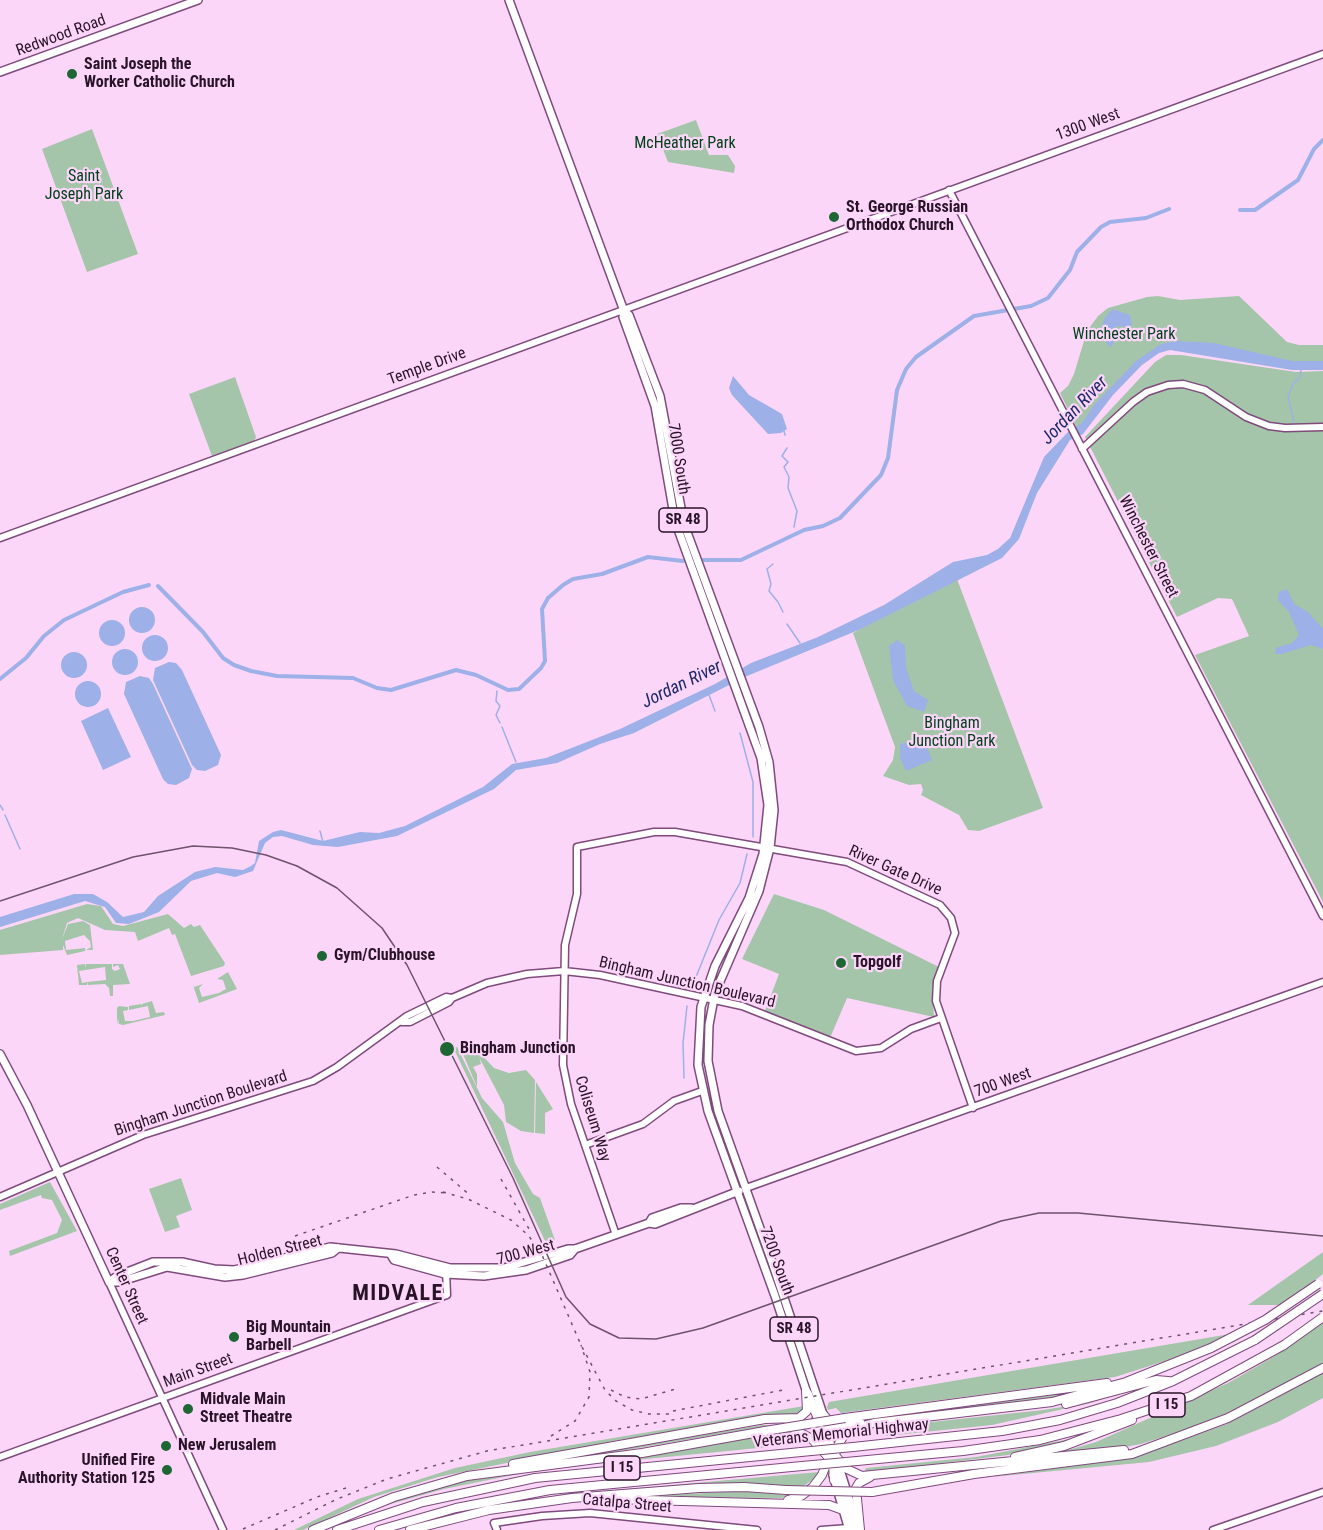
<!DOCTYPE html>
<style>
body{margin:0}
canvas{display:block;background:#fcd6f8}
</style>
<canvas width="1323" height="1530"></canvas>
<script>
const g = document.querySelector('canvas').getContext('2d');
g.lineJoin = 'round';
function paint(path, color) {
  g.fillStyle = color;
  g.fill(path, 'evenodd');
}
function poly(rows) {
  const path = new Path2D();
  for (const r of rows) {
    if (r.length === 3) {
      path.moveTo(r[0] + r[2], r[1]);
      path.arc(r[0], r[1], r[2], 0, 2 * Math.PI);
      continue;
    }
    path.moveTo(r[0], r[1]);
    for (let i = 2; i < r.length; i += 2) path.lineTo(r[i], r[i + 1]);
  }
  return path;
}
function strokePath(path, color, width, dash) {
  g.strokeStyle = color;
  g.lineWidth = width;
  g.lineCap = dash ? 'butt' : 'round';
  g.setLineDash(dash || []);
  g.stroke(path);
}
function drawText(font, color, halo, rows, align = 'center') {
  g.font = font + ' "Roboto Condensed",sans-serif';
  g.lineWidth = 4.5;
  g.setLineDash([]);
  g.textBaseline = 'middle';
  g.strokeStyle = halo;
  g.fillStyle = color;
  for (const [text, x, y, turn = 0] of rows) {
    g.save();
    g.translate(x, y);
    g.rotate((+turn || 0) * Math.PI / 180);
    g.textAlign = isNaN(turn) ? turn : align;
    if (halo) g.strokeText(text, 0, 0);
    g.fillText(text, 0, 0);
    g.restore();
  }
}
paint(poly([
 [696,120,709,155,728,155,735,166,734,173,668,162,657,134],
 [92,129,138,254,87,272,42,149],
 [1158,296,1180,300,1239,296,1287,342,1299,345,1323,345,1323,363,1298,363,1172,345,1145,358,1078,430,1060,393,1068,386,1074,374,1087,331,1098,316,1108,308,1147,297],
 [1166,355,1181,355,1296,372,1323,371,1323,902,1195,655,1249,636,1232,599,1218,598,1177,617,1085,437,1155,362],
 [235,377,256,437,254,441,212,456,189,394],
 [957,579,1043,808,979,831,968,830,959,815,921,795,923,790,921,784,909,785,883,776,893,760,895,747,853,633],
 [774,894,824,910,939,967,932,989,934,1017,847,998,830,1038,765,1011,779,974,742,959],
 [87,904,101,906,113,924,123,926,168,914,184,928,191,924,194,927,200,925,225,963,224,966,191,976,175,934,172,935,169,928,138,941,135,932,105,930,78,918,67,923,62,939,68,924,83,921,90,925,93,950,86,950,91,947,90,941,84,935,65,941,66,950,85,948,85,951,67,955,63,945,63,950,0,955,0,930],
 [85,964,86,968,86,964,112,964,112,969,115,971,120,969,118,965,113,967,113,964,123,964,130,984,113,985,113,996,110,996,109,988,105,984,88,985,87,982,106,980,105,967,79,971,82,983,87,982,87,985,79,985,77,965],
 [228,972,237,989,199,1003,193,985,194,987,203,984,199,988,202,997,219,993,226,989,223,980,217,979],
 [152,1001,156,1013,164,1012,165,1015,123,1025,119,1024,118,1018,117,1025,117,1008,119,1006,128,1007,128,1010,123,1011,125,1021,133,1021,150,1017,148,1006,129,1010,129,1006,141,1004,142,1006,142,1004],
 [453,1047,457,1047,482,1098,503,1122,515,1163,533,1194,540,1198,555,1240,546,1243],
 [460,1047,478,1051,481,1064,473,1067,477,1074,477,1087],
 [480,1053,494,1068,509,1073,526,1070,535,1080,534,1133,521,1131,506,1122,504,1105,479,1057],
 [536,1082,553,1109,545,1113,545,1134,535,1133],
 [181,1178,192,1210,176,1216,180,1227,165,1232,149,1189],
 [50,1182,77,1231,10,1256,9,1251,57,1233,62,1220,52,1200,42,1198,41,1195,0,1210,0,1204],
 [1323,1252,1323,1274,1304,1289,1281,1305,1248,1305],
 [1323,1323,1323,1363,1246,1405,1197,1426,1141,1444,1114,1449,1061,1452,1096,1442,1228,1383,1275,1356],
 [1230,1334,1184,1355,1115,1377,841,1413,836,1408,828,1410,827,1407,829,1402],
 [1323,1373,1323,1398,1278,1422,1216,1446,1149,1462,991,1477,1095,1463,1152,1451,1227,1424],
 [1088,1389,1057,1398,1010,1405,890,1415],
 [1099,1401,992,1425,886,1436,882,1431,885,1427,1043,1410],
 [804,1406,804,1411,799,1415,624,1439,438,1477,374,1497,303,1530,294,1530,358,1499,455,1468,530,1452],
 [762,1425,773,1425,620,1451,550,1460],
 [793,1430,810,1443,543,1469,444,1489,369,1510,377,1505,466,1479,648,1455],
 [1080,1437,1081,1439,1024,1453,864,1473,866,1468,976,1457],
 [819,1472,813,1480,800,1488,699,1484,593,1492],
 [743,1491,787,1495,782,1498,631,1497]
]), '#a5c5aa');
paint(poly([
 [1112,309,1130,315,1132,325,1129,327,1116,326,1113,345,1110,347,1100,334,1104,319],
 [1176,341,1214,343,1292,361,1323,361,1323,370,1292,370,1170,350,1159,353,1142,365,1113,395,1083,434,1070,440,1037,493,1019,539,1002,558,861,629,747,676,634,733,600,744,557,763,516,770,494,789,397,836,338,847,313,845,282,836,273,837,265,843,253,871,235,877,217,873,191,881,159,912,129,924,116,923,105,907,85,901,0,927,0,917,74,894,93,894,107,902,123,917,144,912,158,896,195,872,215,867,243,870,251,866,255,863,259,841,273,832,281,830,323,841,360,832,379,833,405,826,483,787,512,764,546,758,620,729,715,684,751,663,818,637,884,605,953,562,987,555,998,549,1010,538,1044,457,1068,432,1082,423,1094,405,1136,361,1161,344],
 [733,376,749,395,782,414,787,429,781,433,768,434,732,395,729,388],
 [1287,589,1294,604,1308,612,1323,629,1323,649,1311,645,1281,654,1275,654,1276,648,1292,643,1299,635,1289,612,1278,600,1279,592],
 [142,620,13],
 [112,633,13],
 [155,648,13],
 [897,640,905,645,906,668,914,691,928,700,924,712,907,706,893,680,889,646],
 [125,662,13],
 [74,665,13],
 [169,662,176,663,182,670,221,755,218,765,205,771,197,770,192,765,153,680,155,668],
 [140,676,149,678,153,684,192,769,189,778,176,785,168,784,163,779,124,694,126,682],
 [88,694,13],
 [108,708,131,757,103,770,81,721],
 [909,742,925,742,932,760,906,771,900,758,900,744]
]), '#9db0e7');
strokePath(poly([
 [1294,422,1288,397,1293,384,1300,377,1301,369],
 [784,431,785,435],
 [787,448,782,456,788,462,784,467,789,477,788,488,797,511,794,527],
 [773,564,767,569,771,584,769,591,778,602,783,612],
 [787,624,800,643],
 [497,691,496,701,500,706,496,715,500,723],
 [709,695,715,711],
 [502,727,516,762],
 [740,733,753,782,753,837],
 [0,805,3,810],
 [5,815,20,849],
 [320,831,323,842],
 [696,977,719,920,740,883,747,854],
 [684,1078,683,1043,687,1006]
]), '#9db0e7', 1.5);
strokePath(poly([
 [1240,210,1255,210,1298,180,1314,149,1323,140],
 [703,560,741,560,804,530,823,526,840,518,881,475,888,458,897,390,906,369,916,357,974,316,1031,306,1048,298,1070,270,1077,252,1101,227,1110,222,1146,218,1169,209],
 [158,586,203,632,223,658,234,665,251,671,277,676,353,678,377,688,391,690,456,670,476,675,508,690,519,689,541,668,545,661,542,609,548,598,563,585,573,579,602,574,648,557,683,561],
 [0,679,26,658,44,636,64,620,123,592,149,585]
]), '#9db0e7', 4);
const secondary = poly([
 [949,190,1323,916],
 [1082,449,1133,402,1147,392,1168,385,1183,384,1205,390,1246,417,1269,426,1285,428,1323,427],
 [0,538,1323,54],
 [402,1022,410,1022,449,1002,452,998,487,983,527,974,564,971,600,975,742,1006,856,1051,881,1048,911,1029,941,1018],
 [585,1145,643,1124,674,1101,702,1091],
 [746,1188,1323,982],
 [0,1197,143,1135,313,1081,337,1067,407,1016,446,997,452,998],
 [616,1235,571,1104,563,1065,565,945,577,894,577,847,654,832,675,832,847,862,940,905,951,918,955,933,937,981,936,1001,973,1108],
 [109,1282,223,1530],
 [0,1457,447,1295,446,1270],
 [497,1530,494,1523,542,1516,590,1513,757,1530],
 [821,1530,849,1528],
 [1213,1530,1323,1492]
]);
const primary = poly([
 [509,0,624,311,623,317,655,406,675,521,761,758,768,805,763,854,749,898,715,966,701,1007,698,1065,708,1111,775,1296,808,1396],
 [0,72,198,0],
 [624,311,629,315,660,396,684,524,759,727,769,762,774,810,770,848,759,891,715,993,709,1025,708,1061,718,1111,772,1262,830,1435],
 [0,1054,27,1105,109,1282],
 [649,1223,655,1224,739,1191],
 [391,1255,394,1260,445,1274,484,1276,526,1270,570,1255,575,1249],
 [109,1282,117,1276,153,1262,182,1262,214,1269,234,1270,330,1247,396,1254,450,1268,504,1268,568,1249,575,1249,649,1223,652,1218,681,1208,691,1208],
 [109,1282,119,1282,167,1267,225,1277,243,1275,332,1253,338,1248],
 [815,1421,826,1453],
 [837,1460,857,1524],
 [833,1475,849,1530]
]);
const highway = poly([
 [808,1394,831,1451,847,1469,862,1476,1124,1450],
 [1066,1404,1156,1380,1168,1381],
 [823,1414,833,1426,860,1422],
 [845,1418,1107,1383],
 [787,1426,812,1439,829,1458,838,1476,855,1530],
 [828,1431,830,1445],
 [853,1447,1002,1431,1060,1420,1117,1403,1173,1381,1255,1340],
 [1015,1457,1064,1446,1132,1420],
 [857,1461,963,1451,1040,1440,1121,1419,1191,1396,1284,1345],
 [513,1464,765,1419,799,1418,807,1411,806,1391],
 [834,1480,833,1464,837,1447,844,1435,855,1428,874,1423,1052,1402,1126,1382,1211,1348],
 [872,1492,974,1474,1132,1454,1228,1418,1323,1368],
 [609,1499,829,1505,843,1510],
 [788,1500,801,1496,813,1487,822,1475,828,1460],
 [313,1530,394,1497,467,1476,642,1453,765,1431],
 [337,1530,423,1502,535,1478,801,1452],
 [379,1530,456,1508,550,1490,802,1466],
 [410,1530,489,1510,572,1498,699,1488,744,1487,786,1490],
 [860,1530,856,1488,859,1483,870,1477]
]);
strokePath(secondary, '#7f4a7c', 9);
strokePath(primary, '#7f4a7c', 10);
strokePath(highway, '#7f4a7c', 10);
strokePath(secondary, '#fff', 6);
strokePath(primary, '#fff', 7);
strokePath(highway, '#fff', 8);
strokePath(poly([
 [0,901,133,857,193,846,232,848,266,855,297,866,337,888,382,928,407,965,513,1178,566,1297,590,1324,619,1338,656,1339,703,1328,1001,1221,1039,1213,1078,1213,1323,1236]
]), '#6e526c', 1.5);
strokePath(poly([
 [437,1167,471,1196],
 [501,1179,529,1229],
 [443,1192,468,1199,511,1220,529,1236,542,1257],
 [295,1236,414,1195,432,1192,450,1193],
 [539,1248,581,1345,605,1390,616,1401,632,1410,649,1414,670,1414],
 [611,1390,625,1397,641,1399,679,1388],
 [673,1411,783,1390],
 [551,1436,575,1421,589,1397,590,1372,581,1345],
 [243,1529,317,1497,346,1488],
 [275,1530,335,1500,387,1479,487,1451,1323,1311]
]), '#6e526c', 1.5, [3, 6]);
const highwayBridge = poly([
 [1255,1340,1323,1294],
 [1284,1345,1323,1317],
 [1211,1348,1265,1320,1318,1284],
 [765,1431,845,1418],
 [801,1452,853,1447],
 [802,1466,857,1461],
 [786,1490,872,1492]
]);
strokePath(highwayBridge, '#7f4a7c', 10, []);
strokePath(highwayBridge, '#fff', 8);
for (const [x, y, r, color] of [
 [72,74,6,"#1e6734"],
 [834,217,6,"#1e6734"],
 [322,956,6,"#1e6734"],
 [841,963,6,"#1e6734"],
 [447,1049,8,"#1e6734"],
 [234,1337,6,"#1e6734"],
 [188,1409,6,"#1e6734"],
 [166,1446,6,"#1e6734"],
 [167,1470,6,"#1e6734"]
]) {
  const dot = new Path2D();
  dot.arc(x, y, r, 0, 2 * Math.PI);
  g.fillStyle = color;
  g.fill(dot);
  strokePath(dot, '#fcd6f8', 2);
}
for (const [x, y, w] of [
 [683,520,48],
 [794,1329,48],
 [1167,1405,36],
 [622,1468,36]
]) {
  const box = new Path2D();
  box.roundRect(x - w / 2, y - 12, w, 24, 4.5);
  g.fillStyle = '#fcd6f8';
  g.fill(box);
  strokePath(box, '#291328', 1.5);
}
drawText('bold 15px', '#291328', null, [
 ["SR 48",683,520],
 ["SR 48",794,1329],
 ["I 15",1167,1405],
 ["I 15",622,1468]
]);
drawText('16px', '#291328', '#fcd6f8', [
 ["Redwood Road",61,36,-20],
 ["1300 West",1088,125,-20],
 ["Temple Drive",427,367,-20],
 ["7000 South",678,459,81],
 ["Winchester Street",1148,547,63],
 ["River Gate Drive",895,871,24],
 ["Bingham Junction Boulevard",687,983,13],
 ["700 West",1003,1083,-20],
 ["Bingham Junction Boulevard",201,1104,-18],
 ["Coliseum Way",592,1119,73],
 ["Holden Street",280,1251,-14],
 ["700 West",526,1253,-15],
 ["7200 South",776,1261,70],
 ["Center Street",126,1286,66],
 ["Main Street",198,1371,-20],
 ["Veterans Memorial Highway",841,1434,-6],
 ["Catalpa Street",627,1504,5]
]);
drawText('bold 16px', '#291328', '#fcd6f8', [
 ["Saint Joseph the",84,65],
 ["Worker Catholic Church",84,83],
 ["St. George Russian",846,208],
 ["Orthodox Church",846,226],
 ["Gym/Clubhouse",334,956],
 ["Topgolf",853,963],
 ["Bingham Junction",460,1049],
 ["Big Mountain",246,1328],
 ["Barbell",246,1346],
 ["Midvale Main",200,1400],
 ["Street Theatre",200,1418],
 ["New Jerusalem",178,1446],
 ["Unified Fire",155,1461,"right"],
 ["Authority Station 125",155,1479,"right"]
], 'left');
drawText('16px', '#014018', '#fcd6f8', [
 ["McHeather Park",685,144],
 ["Saint",84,177],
 ["Joseph Park",84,195],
 ["Winchester Park",1124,335],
 ["Bingham",952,724],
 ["Junction Park",952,742]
]);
drawText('italic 18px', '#1c2969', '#fcd6f8', [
 ["Jordan River",1075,411,-46],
 ["Jordan River",682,685,-26]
]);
g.letterSpacing = '1.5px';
drawText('bold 22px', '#291328', '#fcd6f8', [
 ["MIDVALE",398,1294]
]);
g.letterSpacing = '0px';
</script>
